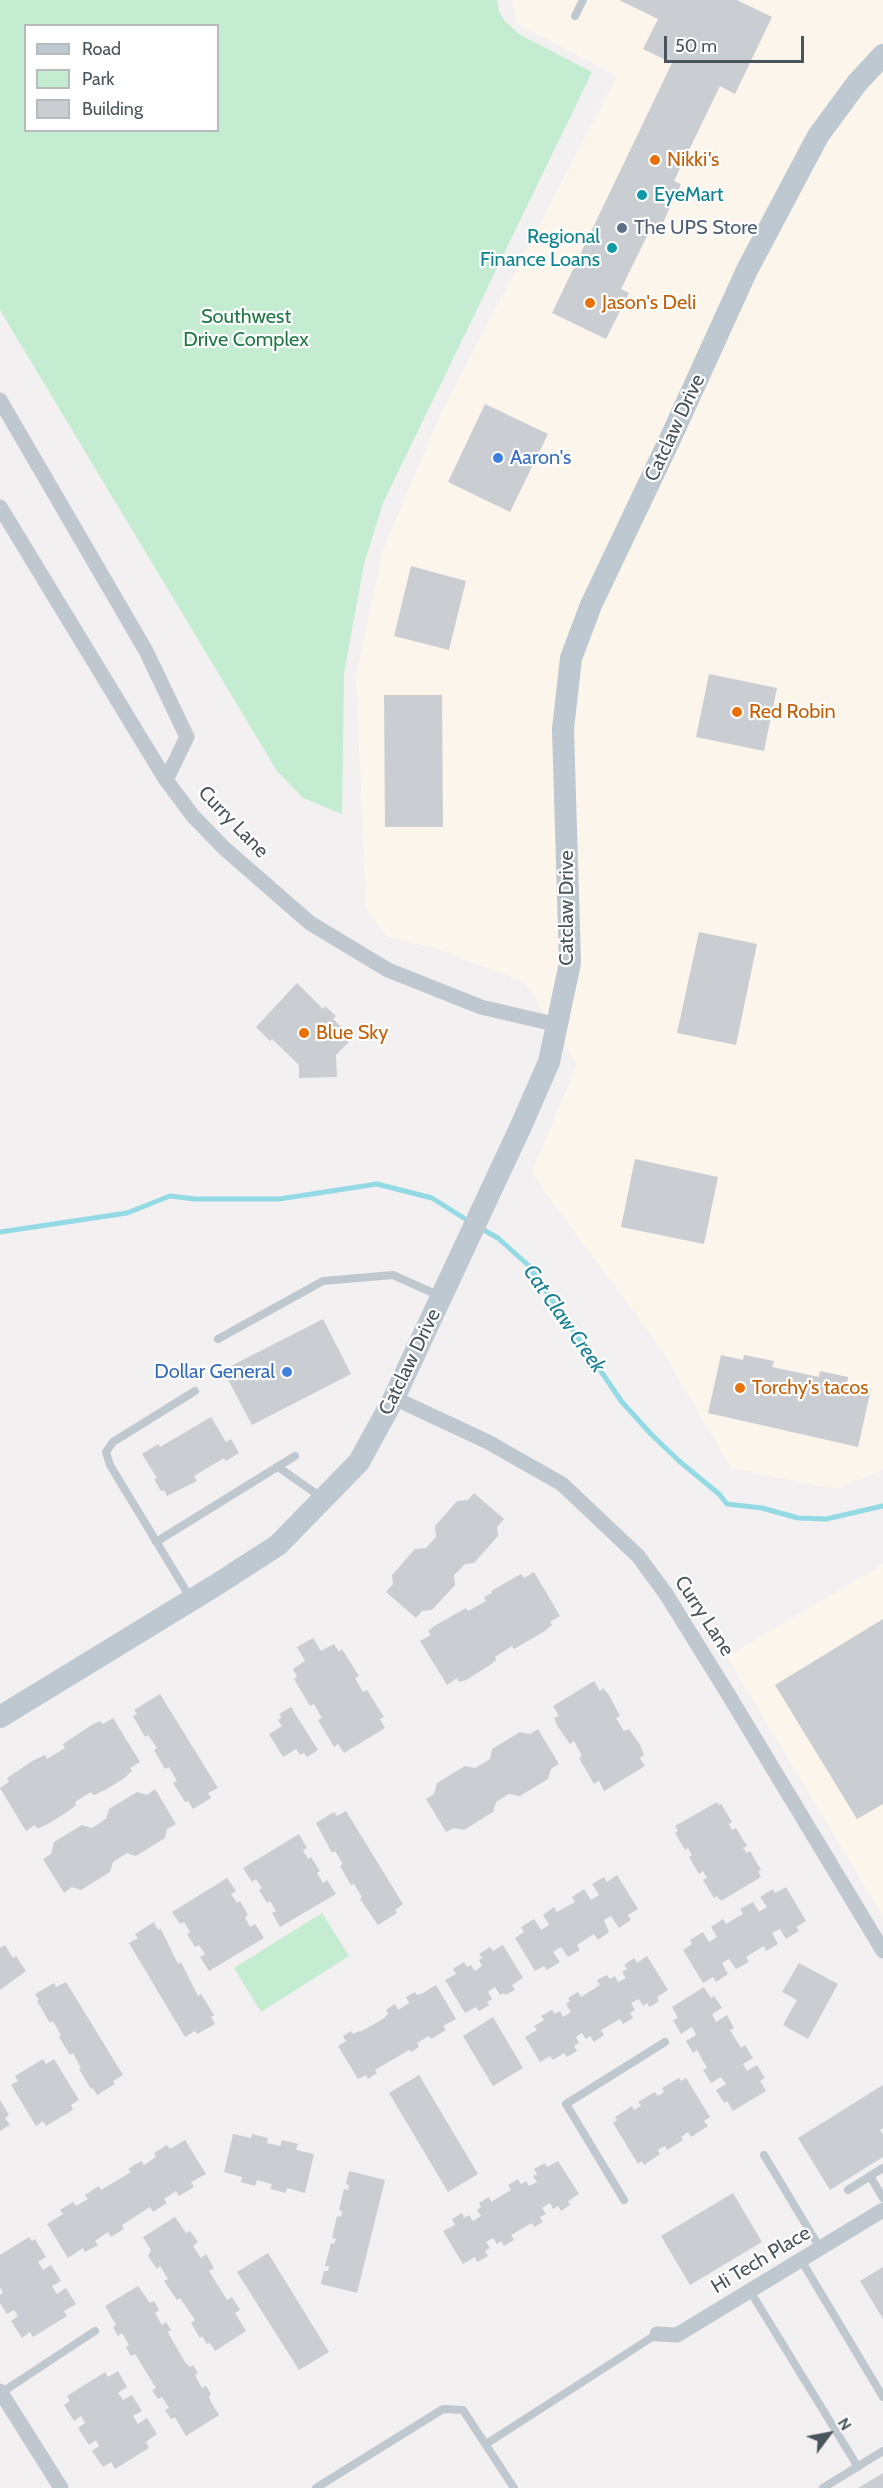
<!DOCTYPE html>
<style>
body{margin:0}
#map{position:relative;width:883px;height:2488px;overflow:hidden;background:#f2f0f0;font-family:Cabin,sans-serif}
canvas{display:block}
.legend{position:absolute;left:24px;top:24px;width:195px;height:108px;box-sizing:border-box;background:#fff;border:2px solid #b6bbbe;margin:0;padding:8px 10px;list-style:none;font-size:18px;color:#49555c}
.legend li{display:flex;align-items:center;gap:12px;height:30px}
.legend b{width:30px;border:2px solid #b6bbbe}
.north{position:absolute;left:799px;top:2404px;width:60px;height:60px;-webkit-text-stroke:4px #fff;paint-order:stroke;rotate:58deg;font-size:16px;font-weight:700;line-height:24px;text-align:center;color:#49555c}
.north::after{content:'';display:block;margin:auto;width:21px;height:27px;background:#49555c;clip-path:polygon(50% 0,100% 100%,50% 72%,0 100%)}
.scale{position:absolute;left:664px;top:36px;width:140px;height:27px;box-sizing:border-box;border:3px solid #49555c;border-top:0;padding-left:8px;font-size:18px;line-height:21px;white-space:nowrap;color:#49555c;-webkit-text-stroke:4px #fff;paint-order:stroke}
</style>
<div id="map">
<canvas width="883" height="2488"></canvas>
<ul class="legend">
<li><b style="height:8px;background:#bdc8d0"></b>Road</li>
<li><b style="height:16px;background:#c3ecd0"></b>Park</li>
<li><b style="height:16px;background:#caced2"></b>Building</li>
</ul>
<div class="north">N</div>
<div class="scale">50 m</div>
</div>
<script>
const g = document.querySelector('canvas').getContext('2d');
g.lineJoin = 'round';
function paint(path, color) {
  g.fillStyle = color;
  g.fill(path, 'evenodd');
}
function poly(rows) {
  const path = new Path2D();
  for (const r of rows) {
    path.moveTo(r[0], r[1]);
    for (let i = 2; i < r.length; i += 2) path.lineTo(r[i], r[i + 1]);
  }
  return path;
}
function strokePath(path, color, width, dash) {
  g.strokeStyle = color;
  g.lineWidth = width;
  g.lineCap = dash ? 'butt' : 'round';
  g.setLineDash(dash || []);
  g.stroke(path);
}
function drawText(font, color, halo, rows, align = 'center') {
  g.font = font + ' Cabin,sans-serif';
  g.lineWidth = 4.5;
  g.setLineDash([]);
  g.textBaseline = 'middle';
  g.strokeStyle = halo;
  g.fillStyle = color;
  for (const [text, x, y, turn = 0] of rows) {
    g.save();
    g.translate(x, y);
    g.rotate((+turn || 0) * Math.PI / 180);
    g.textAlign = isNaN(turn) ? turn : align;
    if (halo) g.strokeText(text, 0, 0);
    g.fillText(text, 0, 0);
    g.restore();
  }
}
paint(poly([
 [512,0,883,0,883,1470,835,1489,731,1468,660,1347,543,1190,532,1172,577,1064,524,982,438,949,386,936,366,908,356,676,383,550,440,415,617,76,516,23],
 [883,1564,883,1916,727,1657]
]), '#fbf5ec');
paint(poly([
 [0,0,497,0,499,12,505,21,520,35,592,72,383,503,364,564,344,673,342,814,303,798,277,771,0,310],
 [26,26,218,26,218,130,26,130],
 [322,1913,349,1956,261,2012,234,1968]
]), '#c3ecd0');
strokePath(poly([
 [480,1228,498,1238,528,1265,622,1402,651,1434,679,1461,719,1494,727,1504,762,1508,798,1518,826,1519,883,1506],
 [0,1232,127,1213,170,1196,195,1199,279,1199,377,1184,432,1198,470,1222]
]), '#93dae5', 5);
paint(poly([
 [619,0,737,0,772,17,735,94,720,86,674,181,681,184,658,233,650,230,621,289,629,293,606,339,552,313,672,63,643,49,658,19],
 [485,404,548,434,510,512,448,482],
 [411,566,466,581,449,650,394,636],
 [709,674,777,688,764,751,696,737],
 [384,695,442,695,443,827,385,827],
 [699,932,757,944,736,1045,677,1033],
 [297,983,323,1009,325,1006,336,1016,333,1019,353,1038,336,1055,337,1077,299,1078,299,1065,272,1039,270,1041,256,1027],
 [635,1159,718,1177,704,1244,621,1227],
 [323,1319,351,1374,252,1425,223,1370],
 [721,1355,743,1360,744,1355,774,1361,772,1367,819,1377,820,1371,848,1377,847,1384,871,1389,858,1447,708,1413],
 [211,1417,226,1442,231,1439,239,1453,226,1461,224,1458,194,1476,197,1481,167,1496,164,1490,161,1491,154,1479,157,1478,142,1454,158,1444,160,1447],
 [474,1493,504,1519,497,1527,498,1536,474,1563,465,1564,454,1575,455,1585,432,1610,422,1611,416,1618,386,1592,393,1584,392,1575,415,1549,426,1548,436,1537,435,1526,457,1501,468,1500],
 [534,1572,560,1616,550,1622,552,1625,545,1631,514,1649,512,1646,495,1657,496,1660,490,1665,466,1680,459,1682,457,1678,447,1685,420,1641,431,1635,428,1631,436,1625,466,1608,468,1611,486,1601,484,1597,492,1593,491,1591,521,1574,524,1578],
 [883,1619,883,1804,857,1819,775,1685],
 [313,1638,321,1651,334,1644,339,1652,342,1649,359,1676,355,1678,363,1692,367,1690,384,1717,380,1719,385,1728,344,1753,338,1744,334,1747,318,1720,322,1718,314,1704,310,1706,294,1679,297,1677,293,1669,305,1661,297,1647],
 [594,1681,600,1691,603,1688,609,1695,620,1716,616,1718,624,1731,629,1729,640,1745,644,1755,640,1758,645,1766,604,1791,599,1781,594,1784,579,1758,582,1756,574,1741,570,1744,558,1727,554,1718,559,1716,553,1706],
 [160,1694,218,1788,208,1793,211,1798,193,1809,188,1801,185,1802,173,1783,177,1781,169,1767,165,1769,154,1750,157,1748,148,1735,145,1737,133,1716,137,1714,134,1710],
 [291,1707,318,1750,307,1757,304,1753,300,1755,296,1749,283,1757,269,1734,282,1726,278,1720,282,1717,279,1714],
 [113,1718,140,1762,130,1768,132,1771,123,1779,105,1790,94,1795,91,1792,75,1802,76,1805,67,1812,48,1824,37,1829,35,1825,26,1831,0,1788,9,1782,7,1778,34,1760,45,1755,47,1759,65,1748,63,1744,90,1726,100,1721,103,1724],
 [538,1729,559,1764,551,1769,548,1779,520,1796,509,1794,496,1802,493,1812,464,1830,454,1828,446,1832,426,1799,434,1794,437,1783,465,1766,475,1768,490,1759,492,1749,520,1732,530,1734],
 [155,1789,176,1824,167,1829,165,1838,136,1856,127,1853,113,1862,110,1872,81,1890,72,1887,64,1893,43,1859,51,1854,54,1842,82,1825,92,1828,106,1819,109,1809,137,1792,147,1795],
 [717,1802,719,1805,721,1804,732,1822,729,1824,732,1830,736,1828,747,1846,743,1848,747,1853,750,1851,761,1870,758,1871,761,1877,721,1901,717,1896,714,1898,703,1880,707,1878,703,1871,699,1874,689,1857,692,1855,688,1848,685,1850,675,1833,678,1831,675,1826],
 [346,1811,403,1904,395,1910,397,1913,378,1925,360,1899,362,1897,354,1884,351,1885,340,1866,343,1864,335,1851,332,1853,316,1823,334,1812,337,1816],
 [299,1834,307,1848,303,1850,308,1859,311,1857,320,1871,317,1873,323,1883,327,1880,336,1894,280,1927,272,1913,276,1911,270,1901,267,1903,259,1890,262,1888,256,1879,252,1882,243,1868],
 [617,1875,638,1909,628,1915,631,1920,619,1928,611,1916,604,1920,609,1932,598,1940,594,1934,577,1945,580,1950,568,1957,561,1947,553,1952,560,1962,547,1970,544,1966,535,1971,515,1938,524,1932,521,1927,534,1919,541,1930,549,1925,543,1915,554,1907,557,1912,575,1902,572,1897,584,1889,591,1900,599,1895,592,1884,604,1877,607,1882],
 [227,1878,236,1891,231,1894,237,1903,240,1901,248,1915,245,1917,250,1927,255,1924,264,1938,209,1971,200,1957,205,1954,199,1945,195,1947,187,1934,190,1932,184,1922,180,1924,172,1912],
 [786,1887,806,1921,796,1927,799,1931,786,1939,780,1929,772,1933,778,1944,766,1951,764,1946,746,1957,749,1962,736,1969,729,1959,722,1963,728,1974,716,1982,713,1977,703,1983,683,1950,692,1944,690,1940,703,1932,709,1942,717,1937,711,1927,723,1919,726,1924,743,1914,740,1909,753,1902,759,1912,767,1907,760,1897,773,1889,775,1893],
 [154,1922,158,1930,161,1929,178,1964,181,1962,198,1996,201,1994,214,2015,211,2017,215,2024,197,2034,195,2031,185,2037,129,1943,138,1938,135,1934],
 [5,1945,13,1958,16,1956,26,1971,0,1990,0,1948],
 [503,1945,523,1978,512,1985,515,1990,505,1995,504,1993,500,1995,495,1987,488,1992,492,1999,487,2002,489,2005,479,2011,476,2007,465,2013,445,1980,456,1974,453,1969,464,1962,467,1967,471,1965,475,1971,482,1966,479,1960,482,1958,479,1954,490,1947,493,1951],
 [647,1956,668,1990,657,1997,659,2001,650,2007,647,2003,643,2006,639,1999,631,2003,635,2010,630,2013,633,2018,623,2024,620,2019,601,2030,604,2035,594,2042,590,2036,586,2039,582,2033,576,2037,579,2043,574,2046,577,2051,567,2057,564,2053,553,2060,550,2056,540,2062,525,2037,537,2030,534,2026,544,2020,541,2016,552,2010,555,2014,560,2011,563,2017,571,2012,566,2004,570,2001,568,1998,578,1992,581,1997,600,1985,597,1980,607,1975,610,1979,615,1976,618,1982,626,1978,622,1972,627,1969,624,1965,634,1958,637,1963],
 [799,1963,838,1984,808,2039,783,2025,797,2000,782,1992],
 [66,1982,123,2075,113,2081,115,2084,97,2095,93,2088,91,2089,79,2069,81,2068,73,2053,70,2055,59,2037,61,2035,53,2021,50,2023,37,2001,39,2000,35,1994,54,1983,56,1987],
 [436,1985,456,2019,443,2026,446,2030,431,2039,429,2036,417,2043,419,2047,411,2052,409,2050,375,2070,377,2073,368,2079,366,2075,358,2079,338,2046,346,2041,343,2036,351,2031,353,2034,359,2031,360,2032,383,2019,388,2014,386,2010,395,2004,398,2010,409,2003,406,1997,415,1992,417,1995,423,1993],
 [704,1987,711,1998,714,1996,722,2008,712,2014,716,2022,727,2015,734,2028,730,2030,741,2048,745,2045,753,2058,743,2064,747,2071,757,2065,765,2078,760,2081,766,2091,733,2111,727,2101,724,2103,716,2090,726,2084,721,2077,711,2083,703,2070,707,2068,697,2050,693,2053,686,2041,696,2035,692,2027,681,2034,673,2020,678,2018,672,2007],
 [493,2017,523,2068,493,2086,463,2036],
 [43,2059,46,2064,54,2059,79,2100,71,2105,73,2110,46,2126,43,2121,36,2126,11,2085,18,2081,15,2076],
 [419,2075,478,2174,448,2192,389,2093],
 [679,2078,681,2081,686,2078,710,2117,704,2121,708,2126,691,2137,688,2132,681,2137,683,2140,667,2150,665,2146,658,2150,660,2154,644,2165,642,2161,638,2164,613,2123,617,2120,615,2117,632,2106,634,2110,641,2106,638,2102,655,2092,658,2096,664,2092,662,2088],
 [883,2085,883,2128,880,2130,883,2135,883,2157,830,2190,798,2138],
 [0,2100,9,2115,5,2118,10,2125,0,2131],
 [233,2134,251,2138,252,2134,268,2138,267,2143,280,2146,282,2140,298,2144,296,2150,314,2154,305,2193,287,2188,286,2193,270,2189,272,2184,257,2180,255,2186,241,2182,242,2177,224,2172],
 [185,2140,206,2174,191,2182,194,2187,179,2196,176,2191,164,2199,167,2203,153,2212,150,2207,122,2225,124,2229,111,2237,108,2232,95,2241,98,2245,85,2252,83,2248,68,2258,47,2224,63,2214,60,2210,73,2202,76,2206,88,2199,85,2195,99,2186,101,2190,131,2172,128,2169,141,2161,144,2165,156,2157,154,2153,167,2145,170,2149],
 [558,2161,579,2194,568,2201,570,2205,561,2211,558,2206,553,2209,550,2203,542,2208,546,2214,540,2217,543,2222,534,2227,532,2223,511,2235,514,2240,504,2246,501,2241,497,2244,493,2238,486,2242,490,2248,485,2251,488,2256,477,2262,475,2257,463,2264,443,2231,455,2225,452,2219,462,2213,464,2218,469,2215,473,2221,481,2216,477,2210,481,2207,479,2203,489,2197,491,2202,511,2190,508,2185,518,2179,521,2184,526,2181,529,2186,537,2182,533,2176,537,2174,534,2169,545,2163,547,2167],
 [349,2171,385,2180,357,2293,321,2284,324,2271,328,2271,329,2266,325,2266,331,2243,334,2244,336,2239,332,2238,337,2216,341,2217,342,2211,339,2210,344,2189,348,2190,349,2185,346,2184],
 [733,2193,762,2242,690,2285,661,2236],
 [175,2217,186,2233,190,2231,198,2242,193,2246,201,2258,206,2254,214,2268,209,2271,227,2300,232,2297,240,2310,235,2313,246,2331,215,2351,210,2343,207,2344,202,2336,200,2338,191,2323,195,2320,180,2298,177,2300,164,2281,168,2279,160,2266,157,2269,148,2256,151,2250,143,2237],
 [29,2237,32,2241,35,2239,46,2257,38,2262,43,2270,51,2265,61,2281,52,2286,57,2294,66,2288,76,2304,64,2311,67,2316,33,2337,30,2332,22,2338,11,2321,18,2316,14,2310,7,2314,0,2303,0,2295,3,2293,0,2287,0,2255],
 [268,2253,329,2352,299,2370,237,2272],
 [883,2267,883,2319,860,2281],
 [138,2286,150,2303,154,2301,159,2310,155,2313,162,2325,166,2322,171,2330,168,2332,171,2338,185,2362,190,2367,193,2365,198,2373,195,2375,202,2388,206,2386,211,2394,209,2396,211,2402,219,2415,186,2436,175,2417,171,2419,165,2410,169,2408,162,2397,158,2399,152,2390,156,2388,135,2354,131,2356,126,2347,129,2345,122,2333,118,2336,113,2327,116,2325,105,2306],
 [118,2371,127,2387,118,2393,123,2400,132,2395,142,2411,133,2416,138,2424,147,2418,157,2434,146,2442,149,2448,115,2469,111,2462,103,2467,92,2451,99,2446,96,2440,89,2445,78,2428,85,2423,81,2416,74,2421,64,2405,70,2401,67,2396,105,2372,108,2377],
 [883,2473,883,2488,858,2488]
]), '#caced2');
strokePath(poly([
 [575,16,583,0],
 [218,1339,323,1281,393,1275,440,1296],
 [278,1467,321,1497],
 [156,1542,295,1456],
 [191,1599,110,1465,106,1452,113,1442,195,1391],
 [764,2155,820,2248],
 [870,2176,883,2198],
 [848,2190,883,2168],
 [624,2200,566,2104,665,2042],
 [801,2260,883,2397],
 [750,2291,858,2467],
 [1,2393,95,2331],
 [486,2444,657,2334],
 [316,2488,443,2409,463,2410,514,2488],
 [823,2488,883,2451]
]), '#bfc8ce', 8);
strokePath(poly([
 [0,400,146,651,187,737,166,780],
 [0,507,166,780,193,816,224,848,310,923,388,970,481,1007,558,1025],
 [394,1398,488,1442,562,1484,638,1556,666,1594,728,1694,883,1951],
 [657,2334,677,2335,883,2210],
 [0,2391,61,2488]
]), '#bfc8ce', 15);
strokePath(poly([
 [0,1717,216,1585,278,1545,359,1462,394,1398,521,1126,549,1062,570,963,563,729,571,658,591,605,671,437,747,270,818,136,857,83,883,55]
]), '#bdc8d0', 22);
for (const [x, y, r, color] of [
 [655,160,6,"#e8710a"],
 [642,195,6,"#0f9aa8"],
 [622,228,6,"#5c6f8a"],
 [612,248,6,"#0f9aa8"],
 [590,303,6,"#e8710a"],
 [498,458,6,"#3f7fe0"],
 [737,712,6,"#e8710a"],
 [304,1033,6,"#e8710a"],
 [287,1372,6,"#3f7fe0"],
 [740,1388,6,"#e8710a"]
]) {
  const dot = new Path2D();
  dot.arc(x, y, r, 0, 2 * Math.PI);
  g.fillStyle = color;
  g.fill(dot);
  strokePath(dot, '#fff', 2);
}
drawText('20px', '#c56008', '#fff', [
 ["Nikki's",667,160],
 ["Jason's Deli",602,303],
 ["Red Robin",749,712],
 ["Blue Sky",316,1033],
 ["Torchy's tacos",752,1388]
], 'left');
drawText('20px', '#0d838f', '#fff', [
 ["EyeMart",654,195],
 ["Regional",600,237,"right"],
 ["Finance Loans",600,260,"right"]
], 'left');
drawText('20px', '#4e5e75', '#fff', [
 ["The UPS Store",634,228]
], 'left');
drawText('20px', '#1f7946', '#fff', [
 ["Southwest",246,317],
 ["Drive Complex",246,340]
]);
drawText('20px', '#49555c', '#fff', [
 ["Catclaw Drive",675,428,-65],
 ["Curry Lane",233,822,46],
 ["Catclaw Drive",567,908,-90],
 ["Catclaw Drive",410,1362,-64],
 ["Curry Lane",704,1616,57],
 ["Hi Tech Place",761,2260,-31]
]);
drawText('20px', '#366cbe', '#fff', [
 ["Aaron's",510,458],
 ["Dollar General",275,1372,"right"]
], 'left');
drawText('italic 21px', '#178193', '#fff', [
 ["Cat Claw Creek",564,1319,55]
]);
</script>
